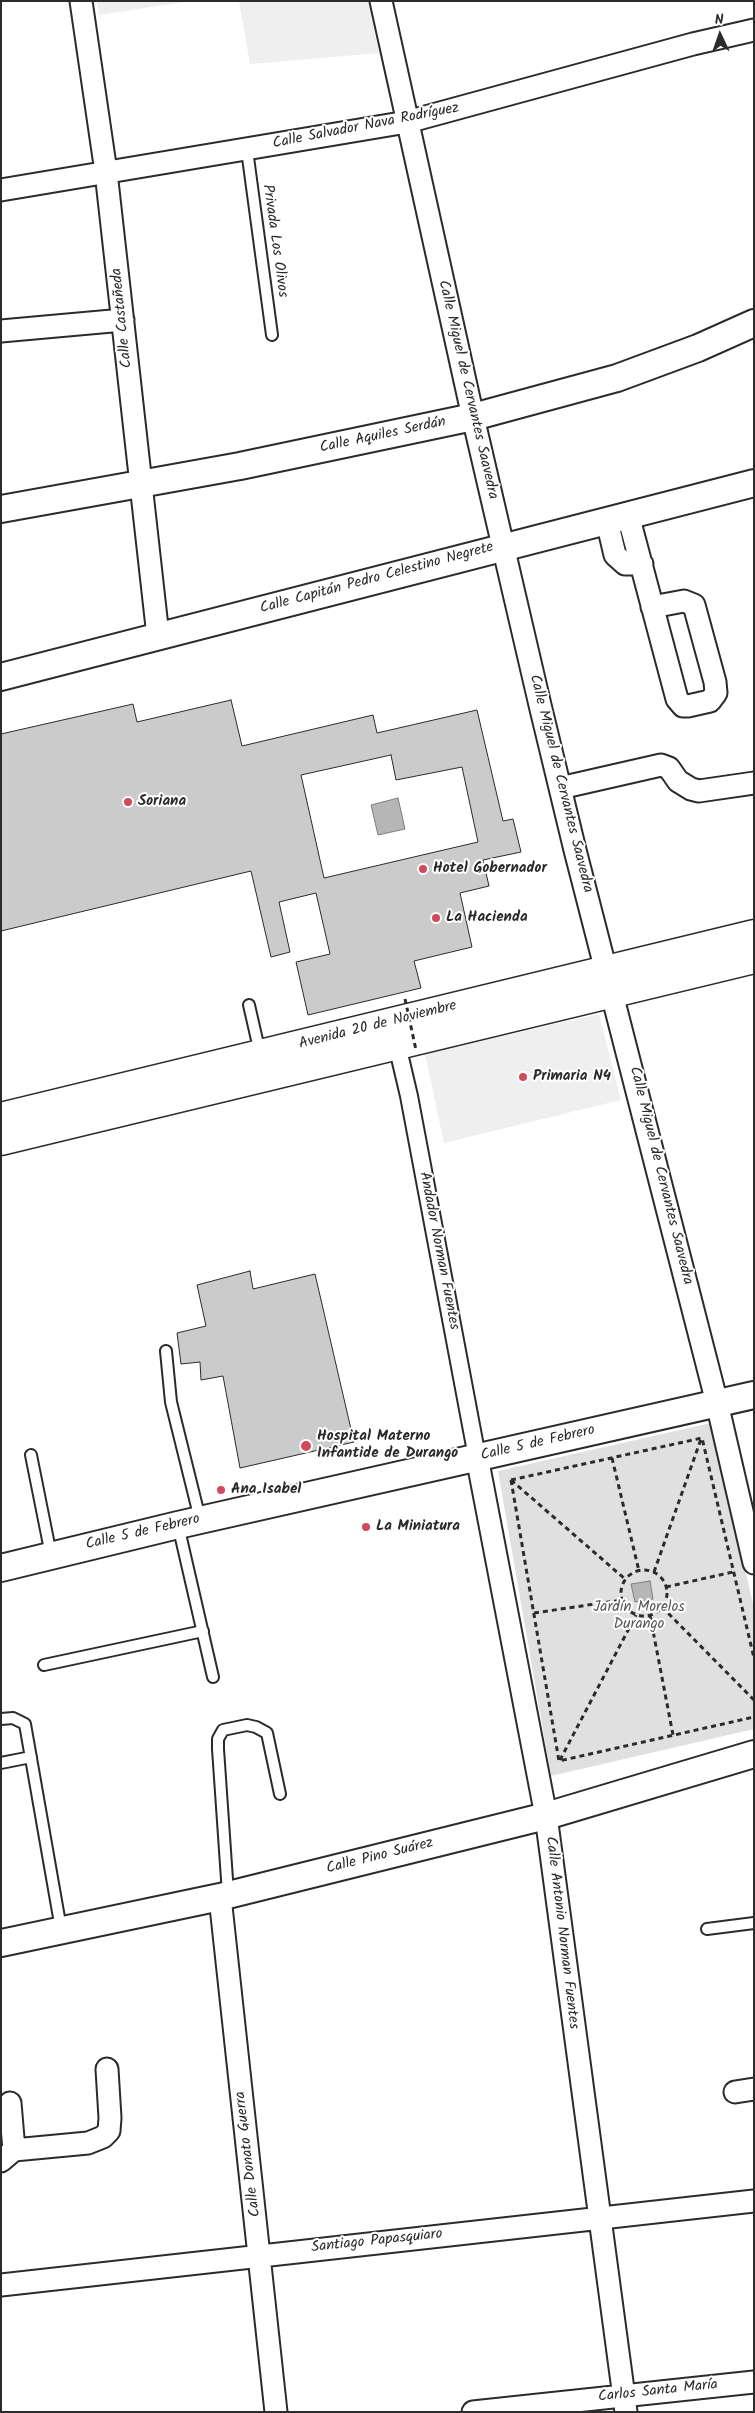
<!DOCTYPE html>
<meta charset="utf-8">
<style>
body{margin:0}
#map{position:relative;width:755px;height:2413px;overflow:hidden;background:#fff;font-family:Kalam,sans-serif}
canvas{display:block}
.frame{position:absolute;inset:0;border:2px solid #2b2b2b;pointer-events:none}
.north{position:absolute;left:695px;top:10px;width:50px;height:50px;-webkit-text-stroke:4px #fff;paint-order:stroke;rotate:357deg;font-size:14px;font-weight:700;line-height:20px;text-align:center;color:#2b2b2b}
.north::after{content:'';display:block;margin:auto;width:18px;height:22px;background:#2b2b2b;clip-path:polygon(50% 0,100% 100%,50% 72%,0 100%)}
</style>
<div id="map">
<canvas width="755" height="2413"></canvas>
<div class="frame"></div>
<div class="north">N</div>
</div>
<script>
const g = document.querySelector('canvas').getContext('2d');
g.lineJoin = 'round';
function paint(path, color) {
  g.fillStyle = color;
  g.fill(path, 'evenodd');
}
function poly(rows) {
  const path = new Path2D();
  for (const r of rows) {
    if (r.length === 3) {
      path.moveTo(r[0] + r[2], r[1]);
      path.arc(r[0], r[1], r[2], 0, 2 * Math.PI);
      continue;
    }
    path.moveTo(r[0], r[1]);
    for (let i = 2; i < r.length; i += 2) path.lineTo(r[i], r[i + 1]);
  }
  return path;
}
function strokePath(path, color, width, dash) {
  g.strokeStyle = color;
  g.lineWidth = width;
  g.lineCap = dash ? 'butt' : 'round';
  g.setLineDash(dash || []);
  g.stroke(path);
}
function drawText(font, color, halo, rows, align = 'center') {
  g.font = font + ' Kalam,sans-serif';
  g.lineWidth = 4;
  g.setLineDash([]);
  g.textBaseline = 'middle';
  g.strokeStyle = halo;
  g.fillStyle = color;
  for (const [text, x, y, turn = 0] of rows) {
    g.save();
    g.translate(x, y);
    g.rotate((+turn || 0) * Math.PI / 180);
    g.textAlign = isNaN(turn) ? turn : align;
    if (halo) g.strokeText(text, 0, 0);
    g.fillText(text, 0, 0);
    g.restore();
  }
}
paint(poly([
 [97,1,191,1,99,15],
 [239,1,368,1,379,53,250,64],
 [599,1014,621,1100,444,1143,425,1054]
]), '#efefef');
paint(poly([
 [711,1423,754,1608,754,1729,551,1776,498,1471]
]), '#e0e0e0');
const water = poly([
 [398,798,405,829,378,835,371,805,398,798],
 [650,1581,653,1599,635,1602,631,1584,650,1581]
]);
paint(water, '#b6b6b6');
strokePath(water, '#7e7e7e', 1);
const building = poly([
 [231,700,242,746,373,715,377,733,477,710,503,821,513,819,521,852,483,860,489,886,460,893,472,947,414,961,421,988,308,1015,296,962,330,954,316,893,279,902,290,952,271,957,251,871,1,931,1,734,133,704,137,722,231,700],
 [391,755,396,780,462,767,478,842,324,878,301,775,391,755],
 [250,1271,253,1289,315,1274,354,1442,240,1468,223,1376,201,1380,200,1362,181,1364,177,1333,206,1326,197,1285,250,1271]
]);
paint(building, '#cbcbcb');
strokePath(building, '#2b2b2b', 1);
const service = poly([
 [247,150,272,335],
 [249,1005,260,1053],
 [166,1351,171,1402,200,1519],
 [31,1455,51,1555],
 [178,1525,213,1677],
 [44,1665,203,1631],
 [1,1719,13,1718,25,1724,61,1929],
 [1,1763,31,1757],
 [228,1894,218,1749,218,1739,223,1730,247,1725,256,1727,267,1733,280,1794],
 [707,1929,754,1923]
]);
const pedestrian = poly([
 [397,1045,409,1096,477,1457]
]);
const minor = poly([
 [81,1,106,172,158,636],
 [381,1,473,417,540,705,575,850,717,1403,754,1563],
 [1,190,407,122,693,44,754,30],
 [1,331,123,320],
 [628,515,677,699,683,706,688,706,710,701,716,693,715,682,694,605,684,601,652,607],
 [607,521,615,555,625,564,642,564],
 [560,788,661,765,669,768,678,781,691,789,699,791,754,783],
 [477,1457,546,1816,626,2412],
 [220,1897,276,2412],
 [735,2092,754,2089],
 [10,2103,14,2150],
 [1,2161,14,2150,88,2143,103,2137,109,2131,110,2118,107,2069],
 [1,2285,754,2201],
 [473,2412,754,2382]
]);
const tertiary = poly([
 [1,509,240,466,473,417,617,378,698,348,754,323],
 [1,677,754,483],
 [1,1568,178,1525,754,1395],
 [1,1943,220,1897,546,1816,754,1754]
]);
const secondary = poly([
 [1,1117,754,934],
 [1,1141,754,959]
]);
strokePath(service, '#2b2b2b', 14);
strokePath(pedestrian, '#2b2b2b', 20);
strokePath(minor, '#2b2b2b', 25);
strokePath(tertiary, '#2b2b2b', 30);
strokePath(secondary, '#2b2b2b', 31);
strokePath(poly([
 [612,1458,639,1571],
 [511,1480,559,1761,754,1717],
 [511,1480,702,1438,754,1658],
 [511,1480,625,1579],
 [644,1593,23],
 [654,1572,701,1439],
 [666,1587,733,1572],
 [662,1607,754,1700],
 [534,1613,622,1600],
 [650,1615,673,1735],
 [560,1760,636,1615]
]), '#2b2b2b', 3, [5, 4]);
strokePath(service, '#fff', 10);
strokePath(pedestrian, '#fff', 16);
strokePath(minor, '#fff', 21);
strokePath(tertiary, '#fff', 26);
strokePath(secondary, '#fff', 28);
strokePath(poly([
 [405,999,416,1050]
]), '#2b2b2b', 3, [5, 4]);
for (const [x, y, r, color] of [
 [128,802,5,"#d1495b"],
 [423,869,5,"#d1495b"],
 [436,918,5,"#d1495b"],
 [523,1077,5,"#d1495b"],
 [306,1446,6,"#d1495b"],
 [221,1490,5,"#d1495b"],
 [366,1527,5,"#d1495b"]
]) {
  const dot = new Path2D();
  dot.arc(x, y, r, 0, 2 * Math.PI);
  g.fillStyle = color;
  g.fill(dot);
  strokePath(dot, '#fff', 2);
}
drawText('15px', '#2b2b2b', '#fff', [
 ["Calle Salvador Nava Rodríguez",366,127,-11],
 ["Privada Los Olivos",274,241,82],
 ["Calle Castañeda",123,318,-96],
 ["Calle Miguel de Cervantes Saavedra",467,390,77],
 ["Calle Aquiles Serdán",383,436,-12],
 ["Calle Capitán Pedro Celestino Negrete",377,579,-15],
 ["Calle Miguel de Cervantes Saavedra",560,784,76],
 ["Avenida 20 de Noviembre",378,1026,-14],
 ["Calle Miguel de Cervantes Saavedra",660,1176,76],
 ["Andador Norman Fuentes",438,1251,79],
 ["Calle 5 de Febrero",538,1444,-13],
 ["Calle 5 de Febrero",143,1533,-13],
 ["Calle Pino Suárez",380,1857,-14],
 ["Calle Antonio Norman Fuentes",561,1933,83],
 ["Calle Donato Guerra",249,2154,-97],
 ["Santiago Papasquiaro",377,2242,-6],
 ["Carlos Santa María",658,2392,-6]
]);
drawText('bold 15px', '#2b2b2b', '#fff', [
 ["Soriana",138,802],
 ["Hotel Gobernador",433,869],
 ["La Hacienda",446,918],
 ["Primaria N4",533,1077],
 ["Hospital Materno",317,1437],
 ["Infantide de Durango",317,1454],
 ["Ana Isabel",231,1490],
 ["La Miniatura",376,1527]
], 'left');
drawText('15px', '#585858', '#fff', [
 ["Jardín Morelos",639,1608],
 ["Durango",639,1625]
]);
</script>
